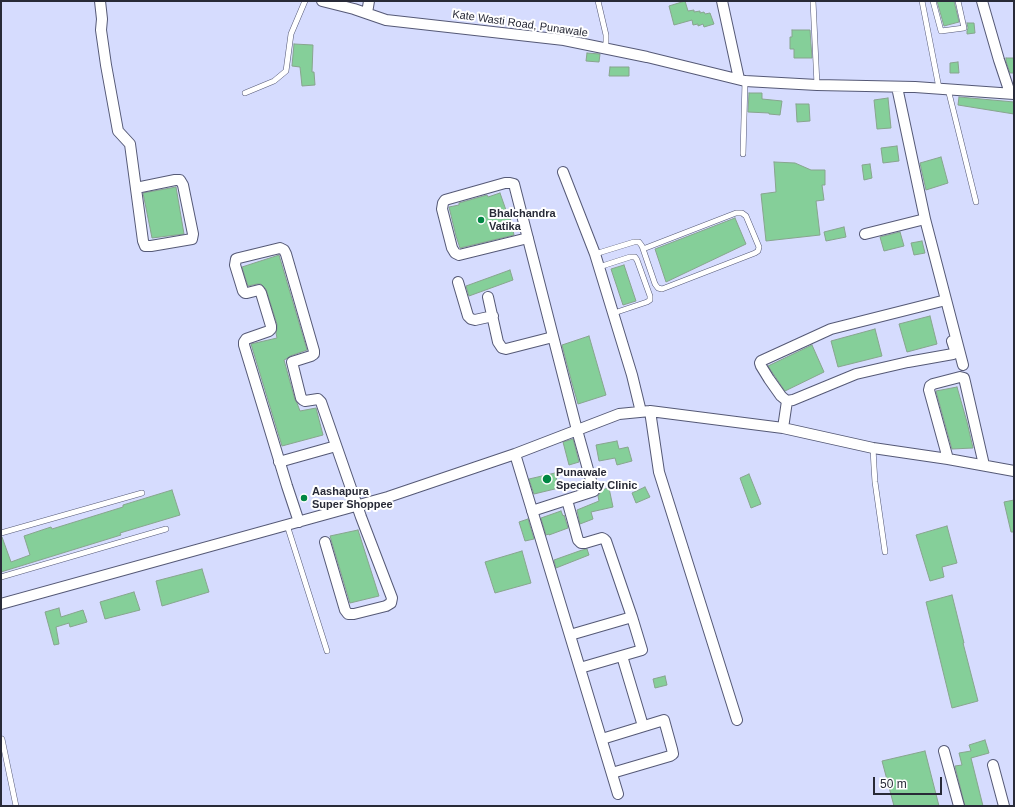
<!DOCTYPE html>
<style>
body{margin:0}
#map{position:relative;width:1015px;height:807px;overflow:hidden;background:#d6dcfe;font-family:Arial,sans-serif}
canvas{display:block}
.frame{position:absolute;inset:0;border:2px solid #282a37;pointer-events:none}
.scale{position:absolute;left:873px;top:777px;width:69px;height:18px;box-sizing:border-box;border:2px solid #282a37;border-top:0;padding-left:5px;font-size:12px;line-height:14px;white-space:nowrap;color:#282a37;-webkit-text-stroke:3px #fff;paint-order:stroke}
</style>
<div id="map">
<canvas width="1015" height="807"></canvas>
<div class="frame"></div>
<div class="scale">50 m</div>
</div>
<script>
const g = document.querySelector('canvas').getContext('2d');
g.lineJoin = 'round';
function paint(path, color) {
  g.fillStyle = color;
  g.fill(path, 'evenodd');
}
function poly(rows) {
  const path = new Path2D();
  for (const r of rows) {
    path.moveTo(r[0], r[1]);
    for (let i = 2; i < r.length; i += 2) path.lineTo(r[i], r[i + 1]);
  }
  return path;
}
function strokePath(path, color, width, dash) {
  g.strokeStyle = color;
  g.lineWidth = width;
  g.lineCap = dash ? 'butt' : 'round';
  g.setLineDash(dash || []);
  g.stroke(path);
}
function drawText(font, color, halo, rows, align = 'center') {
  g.font = font + ' Arial,sans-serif';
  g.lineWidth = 4;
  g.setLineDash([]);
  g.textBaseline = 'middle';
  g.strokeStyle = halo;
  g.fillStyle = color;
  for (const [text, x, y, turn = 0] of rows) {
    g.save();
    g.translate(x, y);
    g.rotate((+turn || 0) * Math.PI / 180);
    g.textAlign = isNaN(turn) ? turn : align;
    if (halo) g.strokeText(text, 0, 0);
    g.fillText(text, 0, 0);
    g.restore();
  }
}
const building = poly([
 [685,1,688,11,694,10,694,12,700,11,700,13,704,12,705,14,710,13,714,24,704,27,703,24,698,26,698,24,693,25,692,20,674,25,669,6,685,1],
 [937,1,954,1,959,22,944,26,937,1],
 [967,23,974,23,975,33,967,34,967,31,968,28,967,23],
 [792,30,810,30,812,58,794,58,794,49,790,49,790,37,792,37,792,30],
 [294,44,313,45,312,72,314,72,315,85,302,86,300,67,292,66,294,44],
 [587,53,600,54,599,62,586,61,587,53],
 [1006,58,1014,58,1014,73,1010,73,1006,61,1006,58],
 [958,62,959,73,950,73,950,63,958,62],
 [610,67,629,67,629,76,609,76,610,67],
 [749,93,762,93,762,99,782,101,780,115,769,114,769,113,748,112,749,93],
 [959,97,1014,102,1014,114,958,105,959,97],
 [888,98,891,128,877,129,874,100,888,98],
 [796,104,809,104,810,121,797,122,796,104],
 [897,146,899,161,883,163,881,148,897,146],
 [941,157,948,183,926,190,920,163,941,157],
 [774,162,795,163,811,170,825,170,825,185,822,185,824,200,816,201,820,235,766,241,761,194,776,192,774,162],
 [870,164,872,178,864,180,862,165,870,164],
 [176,187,184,234,152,238,143,193,176,187],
 [500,193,507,213,509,212,514,235,460,248,456,236,449,207,459,205,459,203,487,195,488,197,500,193],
 [735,218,746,244,666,282,655,249,735,218],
 [844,227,846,237,826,241,824,232,844,227],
 [900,232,904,246,884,251,880,237,900,232],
 [922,241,925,253,914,255,911,243,922,241],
 [279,255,307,350,290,356,286,359,284,360,295,400,297,403,300,411,316,408,323,435,282,446,251,344,277,338,276,333,277,329,277,324,266,289,261,284,257,284,248,286,242,267,279,255],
 [624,265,636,301,623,305,611,269,624,265],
 [510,270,513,280,469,296,466,286,510,270],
 [930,316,937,344,907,352,899,324,930,316],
 [875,329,882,356,838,367,831,341,875,329],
 [589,336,606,395,578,404,572,383,562,345,589,336],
 [812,345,824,372,785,391,768,366,812,345],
 [957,387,967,422,973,448,952,449,936,391,957,387],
 [573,439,579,462,569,465,563,442,573,439],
 [617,441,619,449,628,447,632,461,617,465,615,458,599,461,596,445,617,441],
 [555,473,559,488,534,494,529,479,555,473],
 [749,474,761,504,751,508,740,478,749,474],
 [645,487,650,497,636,503,632,493,645,487],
 [609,488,613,507,591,512,593,519,580,524,577,510,599,501,598,496,600,493,600,490,609,488],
 [172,490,180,515,120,533,121,535,1,572,1,537,2,537,11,562,30,555,24,536,51,527,52,529,123,507,123,505,172,490],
 [1014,500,1014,532,1011,532,1004,502,1014,500],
 [561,511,563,516,564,515,568,528,549,535,549,534,546,535,541,518,561,511],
 [528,519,534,539,525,541,519,522,528,519],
 [947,526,957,563,942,567,944,577,930,581,916,535,947,526],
 [358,530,379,596,350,603,330,536,358,530],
 [587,549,589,555,556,568,554,560,582,550,587,549],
 [522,551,531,583,495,593,485,562,522,551],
 [202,569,209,592,162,606,156,581,202,569],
 [134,592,140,610,105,619,100,602,134,592],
 [952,595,964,643,963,643,978,701,952,708,926,602,952,595],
 [59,608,61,617,83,610,87,622,70,627,69,623,56,627,59,644,54,645,45,612,59,608],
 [665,676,667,685,655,688,653,679,665,676],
 [985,740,989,753,971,758,983,806,965,806,955,766,962,765,959,753,971,751,969,745,985,740],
 [925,751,939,806,894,806,882,761,925,751]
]);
paint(building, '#85cf99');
strokePath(building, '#87a58e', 1);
const service = poly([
 [598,1,606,35,606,42,605,48],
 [813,1,817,85],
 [922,1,939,88],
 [933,1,941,31,964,28,958,1],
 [948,89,976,202],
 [245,93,274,81,286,71,291,34,305,1],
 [743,154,745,81],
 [595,254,634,242,639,242,642,246,655,284,658,288,662,289,755,253,758,251,759,247,746,216,742,213,736,213,643,249],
 [599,267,630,257,635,257,637,260,650,296,650,300,647,302,614,313],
 [873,448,874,467,875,482,885,552],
 [287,525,327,651],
 [1,533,142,493],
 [1,577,166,529],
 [1,740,2,739,16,806]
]);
const minor = poly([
 [100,1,102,19,101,30,106,65,118,131,130,144,143,241,145,246,151,246,192,239,193,234,183,185,180,180,175,180,136,188],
 [322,1,354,9,386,20,564,40,647,57,745,81,817,85,915,87,1014,94],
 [722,1,739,79],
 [982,1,999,60,1010,93],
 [367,13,369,1],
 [897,87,925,219,963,365],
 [563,172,595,254,632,375,641,412],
 [865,234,925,219],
 [528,238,459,255,455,253,452,248,442,209,443,203,445,200,505,183,510,183,514,184,577,430,594,491,532,511],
 [458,282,468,316,471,319,475,320,493,316],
 [488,297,498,342,502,348,506,349,553,337],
 [787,401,781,396,769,379,761,366,760,363,761,361,831,329,946,300],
 [650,411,659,472,737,720],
 [783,428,787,401,793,400,856,374,908,362,953,354,954,353,955,350,952,341],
 [515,454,618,794],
 [948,459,929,390,930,386,933,384,960,377,964,378,965,382,984,465],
 [279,462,336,446],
 [567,500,578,540,581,543,585,543,602,538,604,539,606,541,632,617,642,650,580,668],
 [299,522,287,486,244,345,244,342,246,339,269,331,271,329,271,326,261,293,259,290,247,293,245,293,243,291,235,265,236,259,239,258,280,248,284,250,286,254,314,351,314,354,311,356,292,362,301,398,303,400,305,401,318,399,321,402,361,517,392,598,391,603,386,606,354,614,348,614,345,610,325,542],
 [1,604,388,497,515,454,619,414,650,411,783,428,873,448,948,459,1014,471],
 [570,635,632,617],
 [622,656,643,726],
 [602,739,664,720,672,749,673,754,670,756,612,773],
 [944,751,959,806],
 [993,765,1004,806]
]);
strokePath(service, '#555976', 6);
strokePath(minor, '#555976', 12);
strokePath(service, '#fff', 5);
strokePath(minor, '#fff', 10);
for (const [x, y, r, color] of [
 [481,220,4,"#018743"],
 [547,479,5,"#018743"],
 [304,498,4,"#018743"]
]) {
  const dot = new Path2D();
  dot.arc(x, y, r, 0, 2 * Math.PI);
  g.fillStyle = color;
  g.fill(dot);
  strokePath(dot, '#fff', 1.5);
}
drawText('11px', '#282a37', '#fff', [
 ["Kate Wasti Road, Punawale",520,24,8]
]);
drawText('bold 11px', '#282a37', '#fff', [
 ["Bhalchandra",489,214],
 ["Vatika",489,227],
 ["Punawale",556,473],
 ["Specialty Clinic",556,486],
 ["Aashapura",312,492],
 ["Super Shoppee",312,505]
], 'left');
</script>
